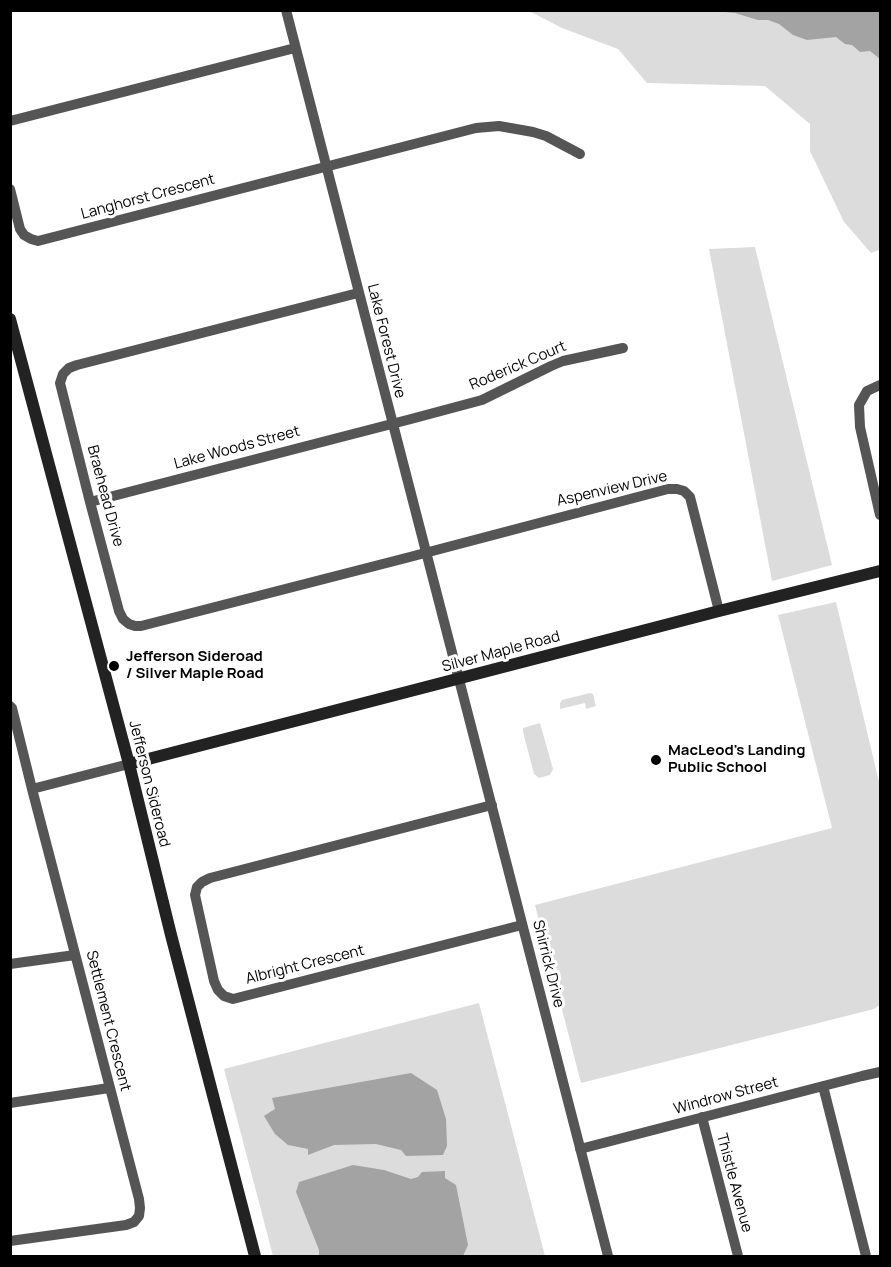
<!DOCTYPE html>
<style>
body{margin:0}
#map{position:relative;width:891px;height:1267px;overflow:hidden;background:#fff;font-family:Manrope,sans-serif}
canvas{display:block}
.frame{position:absolute;inset:0;border:12px solid #000;pointer-events:none}
</style>
<div id="map">
<canvas width="891" height="1267"></canvas>
<div class="frame"></div>
</div>
<script>
const g = document.querySelector('canvas').getContext('2d');
g.lineJoin = 'round';
function paint(path, color) {
  g.fillStyle = color;
  g.fill(path, 'evenodd');
}
function poly(rows) {
  const path = new Path2D();
  for (const r of rows) {
    path.moveTo(r[0], r[1]);
    for (let i = 2; i < r.length; i += 2) path.lineTo(r[i], r[i + 1]);
  }
  return path;
}
function strokePath(path, color, width, dash) {
  g.strokeStyle = color;
  g.lineWidth = width;
  g.lineCap = dash ? 'butt' : 'round';
  g.setLineDash(dash || []);
  g.stroke(path);
}
function drawText(font, color, halo, rows, align = 'center') {
  g.font = font + ' Manrope,sans-serif';
  g.lineWidth = 6;
  g.setLineDash([]);
  g.textBaseline = 'middle';
  g.strokeStyle = halo;
  g.fillStyle = color;
  for (const [text, x, y, turn = 0] of rows) {
    g.save();
    g.translate(x, y);
    g.rotate((+turn || 0) * Math.PI / 180);
    g.textAlign = isNaN(turn) ? turn : align;
    if (halo) g.strokeText(text, 0, 0);
    g.fillText(text, 0, 0);
    g.restore();
  }
}
paint(poly([
 [529,11,736,11,880,46,880,240,879,250,871,253,844,222,810,151,810,124,765,86,647,83,618,49,562,28],
 [755,247,832,565,772,581,709,249],
 [836,602,880,786,880,1005,874,1009,581,1083,535,905,832,828,778,615],
 [590,693,593,694,596,706,586,709,585,703,560,709,560,703,562,700],
 [540,723,553,769,550,775,539,778,534,774,523,732,523,728],
 [479,1003,545,1256,273,1256,224,1069]
]), '#dcdcdc');
paint(poly([
 [714,11,880,11,880,59,870,51,860,52,852,45,845,44,836,37,807,40,793,35,779,24,768,20,758,20,735,13],
 [411,1073,437,1090,446,1119,447,1146,443,1155,406,1156,401,1150,376,1144,334,1145,308,1155,308,1149,288,1145,275,1134,264,1116,275,1109,272,1098],
 [353,1165,384,1170,411,1179,418,1177,422,1172,445,1171,445,1178,456,1185,468,1245,463,1256,319,1256,319,1250,296,1192,299,1182]
]), '#a3a3a3');
strokePath(poly([
 [286,10,608,1256],
 [10,121,295,48],
 [10,189,20,229,24,235,31,239,38,241,476,128,499,126,533,132,546,136,580,154],
 [358,293,77,365,69,368,63,374,60,383,90,502,119,611,123,619,129,624,135,626,141,626,406,558,668,489,677,489,684,491,690,497,719,611],
 [880,385,867,391,859,405,860,427,880,515],
 [90,502,411,419,482,400,551,366,563,361,623,348],
 [10,706,12,708,32,789,139,1199,140,1208,139,1216,134,1222,126,1225,10,1241],
 [32,789,129,764],
 [492,805,210,878,202,882,197,887,195,895,214,981,218,990,224,996,233,999,522,925],
 [10,964,75,955],
 [823,1086,866,1256],
 [10,1103,109,1088],
 [702,1117,738,1256],
 [580,1149,862,1076,880,1072]
]), '#555', 10);
strokePath(poly([
 [10,319,129,764,171,935,255,1256],
 [129,764,719,611,880,571]
]), '#222', 12);
for (const [x, y, r, color] of [
 [114,666,6,"#000"],
 [656,760,6,"#000"]
]) {
  const dot = new Path2D();
  dot.arc(x, y, r, 0, 2 * Math.PI);
  g.fillStyle = color;
  g.fill(dot);
  strokePath(dot, '#fff', 2);
}
drawText('15px', '#000', '#fff', [
 ["Langhorst Crescent",148,197,-15],
 ["Lake Forest Drive",386,341,76],
 ["Roderick Court",518,366,-23],
 ["Lake Woods Street",237,448,-15],
 ["Aspenview Drive",612,489,-13],
 ["Braehead Drive",105,496,75],
 ["Silver Maple Road",501,652,-15],
 ["Jefferson Sideroad",149,784,76],
 ["Shirrick Drive",548,964,76],
 ["Albright Crescent",305,965,-14],
 ["Settlement Crescent",108,1021,76],
 ["Windrow Street",726,1096,-15],
 ["Thistle Avenue",734,1183,75]
]);
drawText('bold 15px', '#000', '#fff', [
 ["Jefferson Sideroad",126,657],
 ["/ Silver Maple Road",126,674],
 ["MacLeod's Landing",668,751],
 ["Public School",668,768]
], 'left');
</script>
